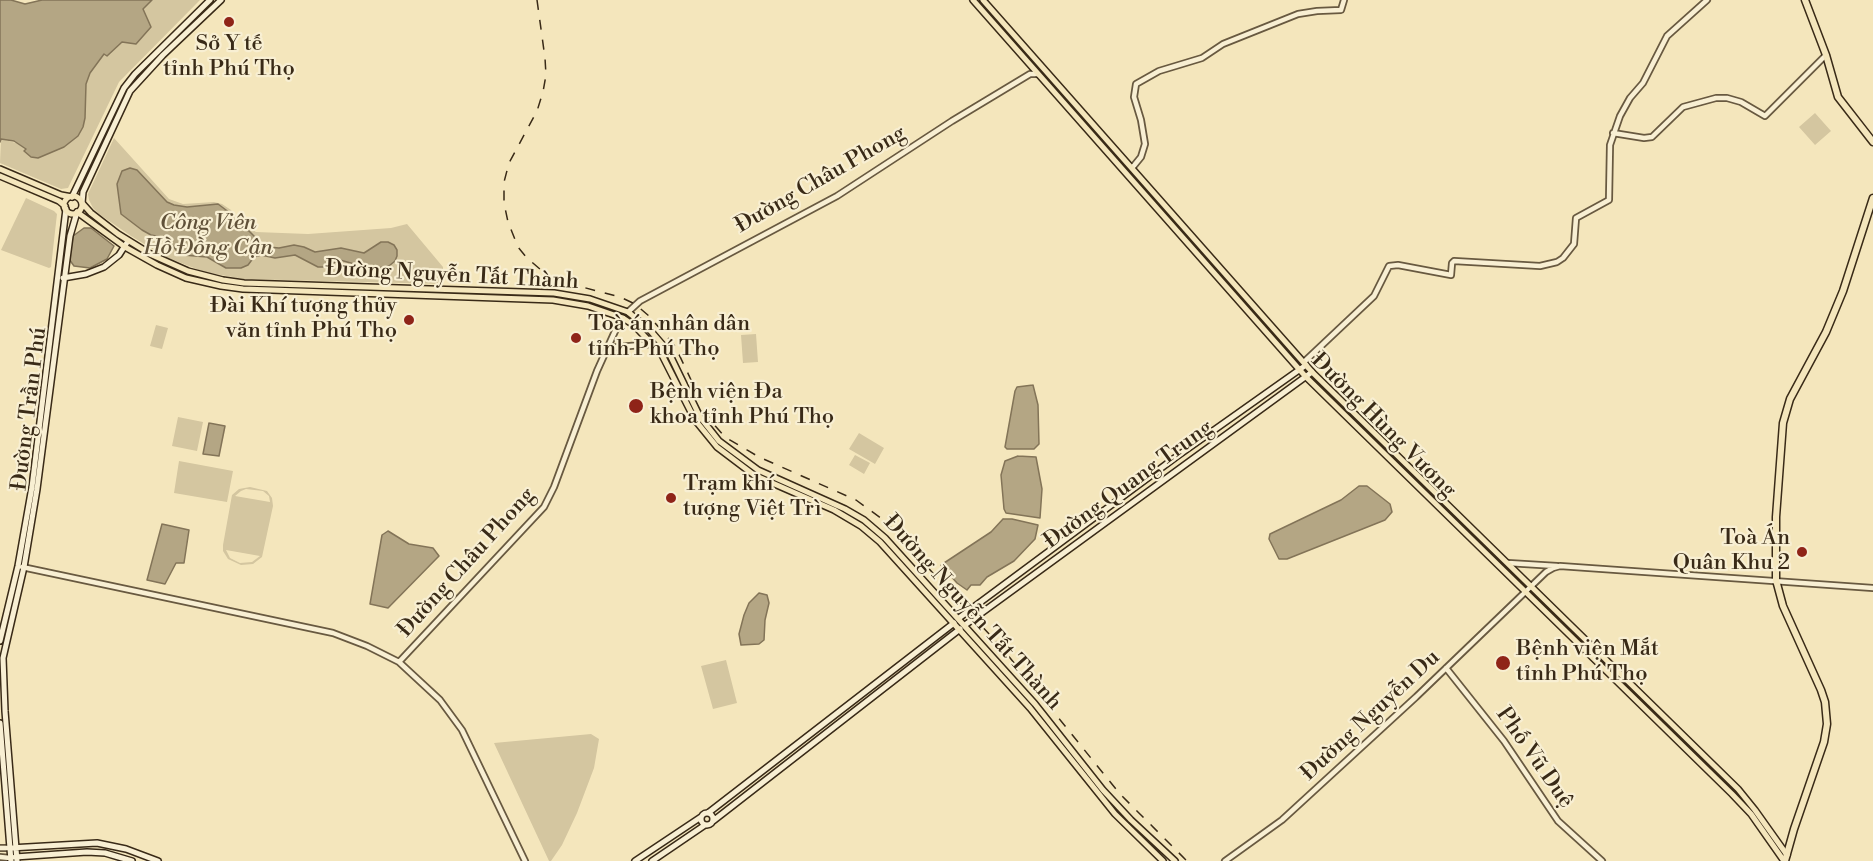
<!DOCTYPE html>
<meta charset="utf-8">
<style>
body{margin:0}
canvas{display:block;background:#f4e6bc}
</style>
<canvas width="1873" height="861"></canvas>
<script>
const g = document.querySelector('canvas').getContext('2d');
g.lineJoin = 'round';
function paint(path, color) {
  g.fillStyle = color;
  g.fill(path, 'evenodd');
}
function poly(rows) {
  const path = new Path2D();
  for (const r of rows) {
    if (r.length === 3) {
      path.moveTo(r[0] + r[2], r[1]);
      path.arc(r[0], r[1], r[2], 0, 2 * Math.PI);
      continue;
    }
    path.moveTo(r[0], r[1]);
    for (let i = 2; i < r.length; i += 2) path.lineTo(r[i], r[i + 1]);
  }
  return path;
}
function strokePath(path, color, width, dash) {
  g.strokeStyle = color;
  g.lineWidth = width;
  g.lineCap = dash ? 'butt' : 'round';
  g.setLineDash(dash || []);
  g.stroke(path);
}
function drawText(font, color, halo, rows, align = 'center') {
  g.font = font + ' "Libre Bodoni",serif';
  g.lineWidth = 4.5;
  g.setLineDash([]);
  g.textBaseline = 'middle';
  g.strokeStyle = halo;
  g.fillStyle = color;
  for (const [text, x, y, turn = 0] of rows) {
    g.save();
    g.translate(x, y);
    g.rotate((+turn || 0) * Math.PI / 180);
    g.textAlign = isNaN(turn) ? turn : align;
    if (halo) g.strokeText(text, 0, 0);
    g.fillText(text, 0, 0);
    g.restore();
  }
}
paint(poly([
 [152,0,200,0,119,82,68,188,61,189,0,163,1,139,20,144,26,149,24,151,85,118,86,84,90,73,104,54,107,56,122,42,136,44,142,9],
 [1815,113,1831,131,1815,145,1799,127],
 [114,138,169,199,183,204,214,202,222,204,231,210,242,224,256,232,308,234,391,228,407,224,443,267,443,284,244,279,204,272,166,257,131,236,99,214,93,208,89,200,88,194],
 [26,198,54,211,57,214,51,267,49,268,1,250],
 [156,325,168,328,162,349,150,346],
 [756,334,758,362,743,363,741,335],
 [178,417,203,422,197,451,172,446],
 [859,433,884,448,875,464,849,449],
 [855,455,870,463,864,474,849,465],
 [179,461,233,471,227,502,174,493],
 [250,487,267,491,272,498,273,506,262,557,253,564,241,565,228,559,223,551,223,545,232,495,239,489],
 [246,489,263,491,269,496,270,502,235,496,241,491],
 [226,550,260,556,252,562,240,563,230,558],
 [726,660,737,703,713,709,701,666],
 [591,734,599,739,594,768,577,813,562,845,551,861,549,861,494,743]
]), '#d4c6a0');
const water = poly([
 [0,0,11,0,25,4,42,0,152,0,143,9,151,27,136,44,122,42,107,56,104,54,90,73,86,84,85,118,83,127,78,136,64,147,38,158,31,157,24,151,26,149,14,141,1,139,0,142,0,0],
 [130,168,137,170,167,202,174,205,187,207,218,204,230,213,237,225,249,231,262,244,269,247,279,248,294,245,304,247,315,252,341,248,364,253,381,242,388,242,394,245,397,250,397,256,395,261,389,266,372,269,340,260,325,267,318,267,295,255,275,258,261,255,254,257,248,265,241,268,226,268,207,257,183,255,176,250,167,238,151,235,142,230,121,214,117,184,122,171,130,168],
 [84,228,91,228,114,246,107,259,90,268,74,266,69,259,73,236,84,228],
 [1033,385,1038,405,1039,444,1034,449,1007,449,1005,447,1015,391,1017,387,1033,385],
 [209,423,225,426,219,456,203,454,209,423],
 [1018,456,1036,457,1042,489,1040,518,1006,513,1004,509,1001,475,1005,461,1018,456],
 [1359,486,1367,486,1390,504,1392,512,1385,520,1287,559,1279,559,1269,539,1270,534,1341,500,1359,486],
 [1003,519,1012,519,1038,525,1035,539,1014,561,987,577,980,585,971,585,967,590,957,583,941,565,991,532,1003,519],
 [162,524,189,530,184,563,176,563,165,584,147,580,162,524],
 [388,531,409,544,433,548,439,556,388,608,370,604,382,535,388,531],
 [759,593,767,595,769,603,765,620,764,640,759,644,741,645,739,634,744,615,749,603,759,593]
]);
paint(water, '#b4a684');
strokePath(water, '#837458', 1.5);
const tertiary = poly([
 [1613,133,1644,138,1652,137,1683,107,1716,98,1727,98,1741,102,1765,116,1826,55],
 [1132,168,1141,157,1145,144,1141,120,1134,97,1136,84,1159,71,1202,58,1223,44,1298,14,1317,11,1341,10,1344,0],
 [628,312,640,301,837,196,952,121,1030,74,1038,74],
 [607,348,652,344],
 [1304,362,1374,296,1389,266,1398,265,1451,275,1452,263,1454,261,1540,266,1557,262,1563,258,1574,244,1576,218,1609,200,1610,145,1620,116,1630,98,1643,83,1667,36,1707,0],
 [1508,563,1557,566],
 [22,567,333,633,367,646,399,662,544,507,554,487,597,371,616,329,623,318],
 [399,662,440,700,462,730,525,861],
 [1446,668,1504,741,1558,821,1602,861],
 [0,848,10,848],
 [0,857,10,858],
 [1225,861,1282,820,1416,697,1546,572,1553,568,1560,566,1873,588]
]);
const secondary = poly([
 [72,197,124,88,135,74,210,0],
 [82,203,83,192,130,91,163,55,221,0],
 [63,278,86,274,104,267,119,255,128,241],
 [959,618,1176,457,1306,365],
 [965,625,1312,372],
 [0,641,18,566,32,487,66,209],
 [0,723,11,861],
 [707,819,6],
 [708,813,954,623],
 [713,821,960,629],
 [10,848,97,843,126,849,158,861],
 [15,857,87,852,105,853,132,861],
 [17,861,5,711,3,658,24,567,37,489,70,236,77,212],
 [635,861,701,817],
 [652,861,705,825]
]);
const primary = poly([
 [973,0,1306,377,1732,794,1751,814,1784,861],
 [983,0,1312,372,1738,789,1755,810,1787,855],
 [0,169,61,195,72,197],
 [0,176,59,201,65,206],
 [73,205,9],
 [82,203,91,213,118,234,152,255,188,271,223,280,244,283,554,293,590,299,628,312,649,329,668,351,700,417,719,441,758,470,845,509,864,520,885,538,1035,704,1103,790,1131,820,1175,861],
 [77,212,125,247,157,265,186,278,221,286,243,289,553,300,588,306,623,318,635,326,662,355,695,420,717,447,754,475,834,510,861,526,880,542,1030,708,1115,814,1163,861]
]);
const trunk = poly([
 [1805,0,1826,55,1838,97,1873,142],
 [1785,861,1794,829,1824,742,1827,724,1825,702,1821,690,1783,606,1776,580,1776,517,1783,423,1790,399,1826,332,1843,291,1873,198]
]);
strokePath(tertiary, '#685940', 8);
strokePath(secondary, '#392a17', 8);
strokePath(primary, '#392a17', 8);
strokePath(trunk, '#392a17', 9);
strokePath(tertiary, '#f8efd3', 4.5);
strokePath(secondary, '#f8efd3', 5);
strokePath(primary, '#f4e6bc', 5);
strokePath(trunk, '#f4e6bc', 6);
strokePath(poly([
 [537,0,545,58,546,75,543,92,537,111,509,163,504,182,504,203,508,222,518,247,527,258,548,276,563,282,620,297,635,304,649,316,675,346,710,420,725,437,759,457,856,500,885,521,1002,648,1120,794,1187,861]
]), '#392a17', 1.5, [10, 10]);
for (const [x, y, r, color] of [
 [229,22,6,"#8f2418"],
 [409,320,6,"#8f2418"],
 [576,338,6,"#8f2418"],
 [636,406,8,"#8f2418"],
 [671,498,6,"#8f2418"],
 [1802,552,6,"#8f2418"],
 [1503,663,8,"#8f2418"]
]) {
  const dot = new Path2D();
  dot.arc(x, y, r, 0, 2 * Math.PI);
  g.fillStyle = color;
  g.fill(dot);
  strokePath(dot, '#f8efd3', 2);
}
drawText('22px', '#392a17', '#f8efd3', [
 ["Sở Y tế",229,45,"center"],
 ["tỉnh Phú Thọ",229,70,"center"],
 ["Đài Khí tượng thủy",397,307,"right"],
 ["văn tỉnh Phú Thọ",397,332,"right"],
 ["Toà án nhân dân",588,325],
 ["tỉnh Phú Thọ",588,350],
 ["Bệnh viện Đa",650,393],
 ["khoa tỉnh Phú Thọ",650,418],
 ["Trạm khí",683,485],
 ["tượng Việt Trì",683,510],
 ["Toà Án",1790,539,"right"],
 ["Quân Khu 2",1790,564,"right"],
 ["Bệnh viện Mắt",1516,650],
 ["tỉnh Phú Thọ",1516,675]
], 'left');
drawText('22px', '#392a17', '#f8efd3', [
 ["Đường Châu Phong",821,180,-30],
 ["Đường Nguyễn Tất Thành",452,276,3],
 ["Đường Trần Phú",30,409,-83],
 ["Đường Hùng Vương",1383,426,45],
 ["Đường Quang Trung",1129,485,-36],
 ["Đường Châu Phong",467,563,-48],
 ["Đường Nguyễn Tất Thành",972,613,48],
 ["Đường Nguyễn Du",1371,716,-43],
 ["Phố Vũ Duệ",1534,758,55]
]);
drawText('italic 22px', '#605139', '#f8efd3', [
 ["Công Viên",208,224],
 ["Hồ Đồng Cận",208,249]
]);
</script>
